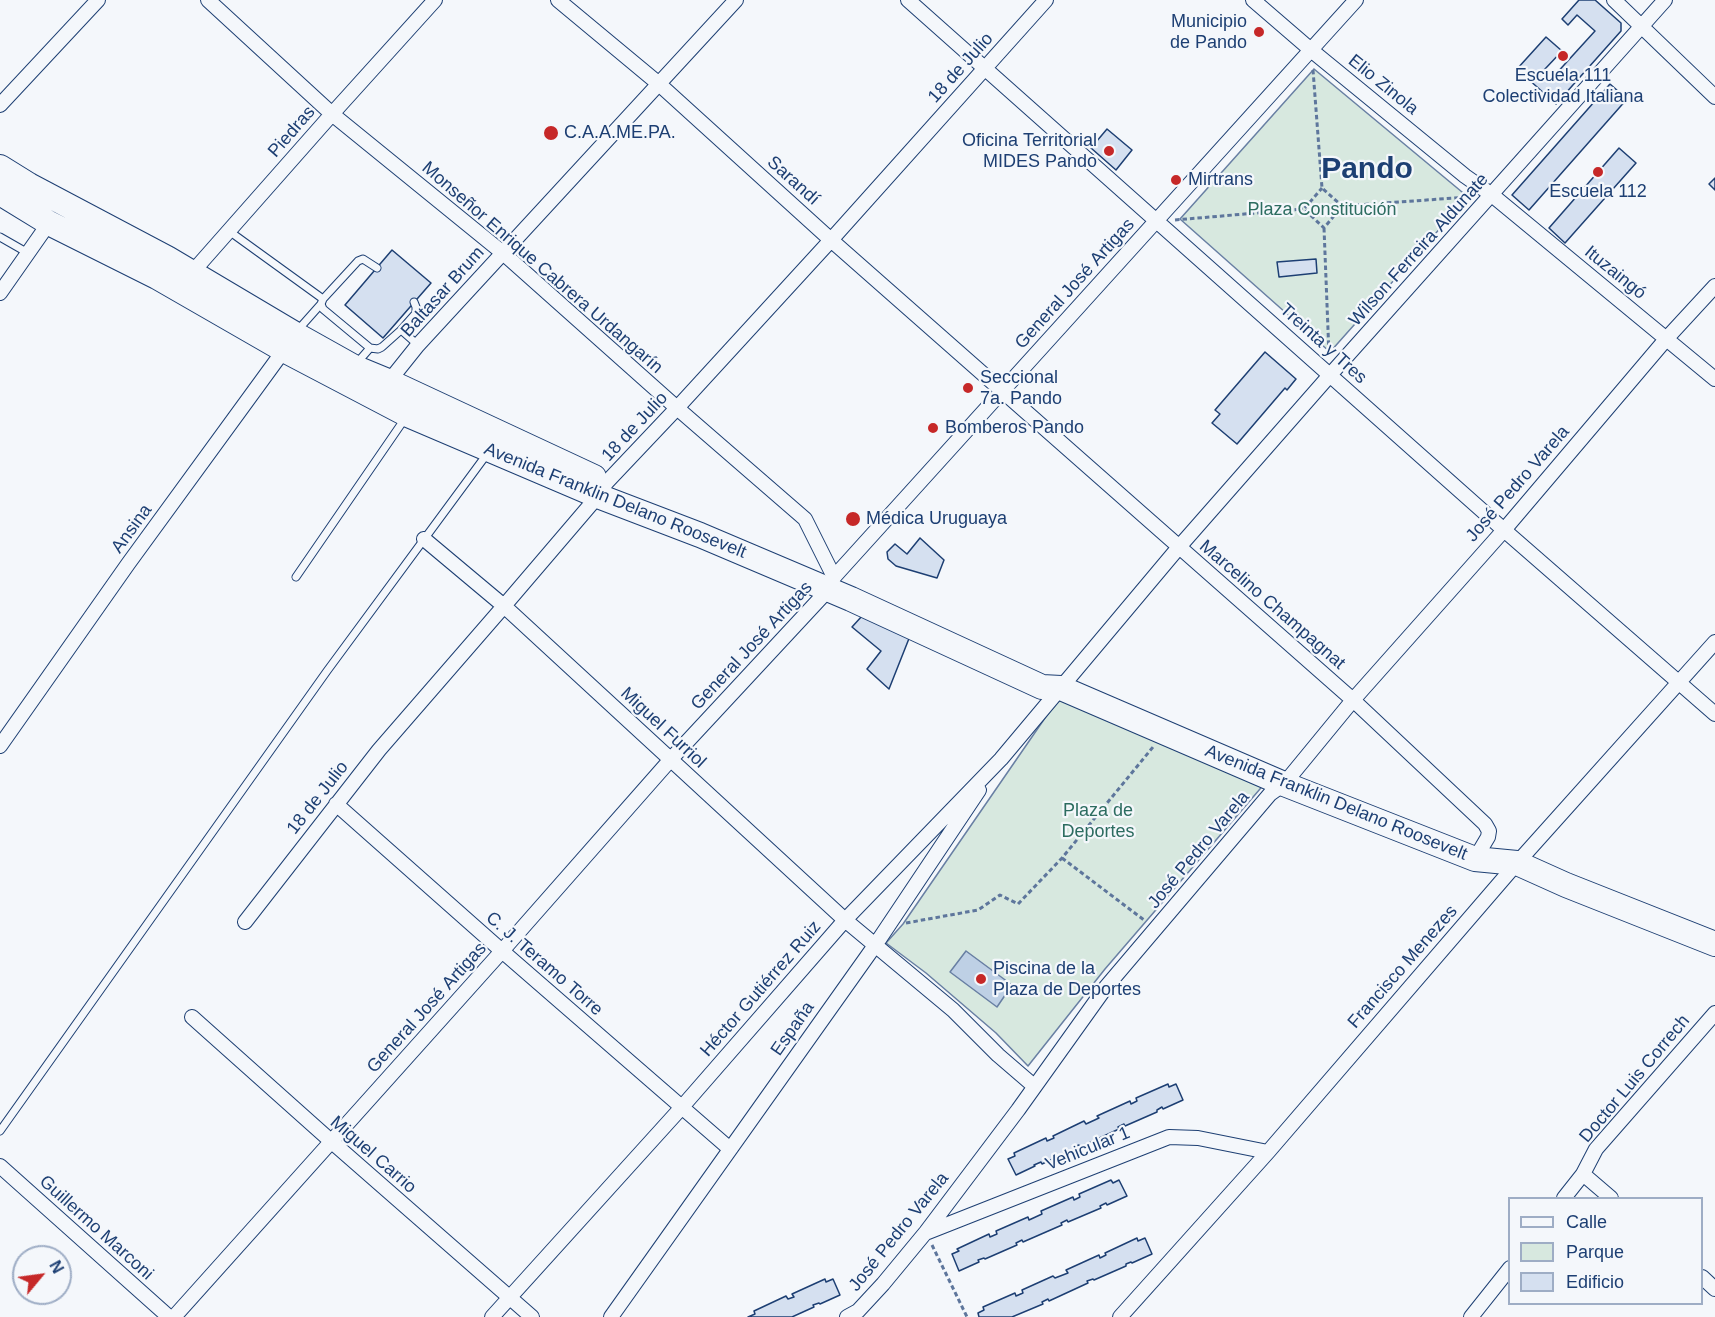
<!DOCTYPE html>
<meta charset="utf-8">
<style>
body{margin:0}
#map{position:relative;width:1715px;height:1317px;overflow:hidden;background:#f4f7fb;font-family:Helvetica,sans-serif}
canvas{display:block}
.legend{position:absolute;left:1508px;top:1197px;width:195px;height:108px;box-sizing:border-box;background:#f4f7fb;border:2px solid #9eadc5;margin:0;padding:8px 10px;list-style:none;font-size:18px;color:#1d3f73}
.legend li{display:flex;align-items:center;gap:12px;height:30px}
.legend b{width:30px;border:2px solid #9eadc5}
.north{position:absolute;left:12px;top:1245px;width:60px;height:60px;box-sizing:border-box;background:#f4f7fb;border:2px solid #9eadc5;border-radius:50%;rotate:61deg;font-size:16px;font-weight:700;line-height:24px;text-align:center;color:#1d3f73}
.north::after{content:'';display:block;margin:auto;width:21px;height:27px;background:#c62828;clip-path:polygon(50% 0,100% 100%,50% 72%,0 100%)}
</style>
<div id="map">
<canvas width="1715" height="1317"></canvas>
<ul class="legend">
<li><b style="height:8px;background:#f4f7fb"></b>Calle</li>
<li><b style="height:16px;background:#d7e8df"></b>Parque</li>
<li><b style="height:16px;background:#d5e0f0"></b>Edificio</li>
</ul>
<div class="north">N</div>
</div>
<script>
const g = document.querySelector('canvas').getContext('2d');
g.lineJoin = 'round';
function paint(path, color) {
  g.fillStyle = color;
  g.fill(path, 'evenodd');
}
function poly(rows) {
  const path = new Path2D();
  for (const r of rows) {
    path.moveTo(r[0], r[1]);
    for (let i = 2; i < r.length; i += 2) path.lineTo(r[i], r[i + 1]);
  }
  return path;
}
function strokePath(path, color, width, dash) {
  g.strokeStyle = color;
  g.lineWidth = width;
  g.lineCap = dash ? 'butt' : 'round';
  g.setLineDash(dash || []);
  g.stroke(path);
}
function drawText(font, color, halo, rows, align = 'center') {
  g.font = font + ' Helvetica,sans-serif';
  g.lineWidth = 4.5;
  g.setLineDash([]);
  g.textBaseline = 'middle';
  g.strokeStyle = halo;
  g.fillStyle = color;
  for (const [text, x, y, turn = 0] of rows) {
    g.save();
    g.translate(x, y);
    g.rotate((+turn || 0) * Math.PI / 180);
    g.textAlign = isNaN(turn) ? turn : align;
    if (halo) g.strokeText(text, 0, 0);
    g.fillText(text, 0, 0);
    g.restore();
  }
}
const green = poly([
 [1314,69,1468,197,1330,352,1180,219,1314,69],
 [1063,694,1266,782,1105,969,1028,1066,996,1033,926,973,886,943,903,924,1045,718,1063,694]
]);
paint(green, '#d7e8df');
strokePath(green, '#687fa3', 1.5);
const water = poly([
 [966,951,1012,985,997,1007,950,972,966,951]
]);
paint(water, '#bed0e5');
strokePath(water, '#687fa3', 1.5);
const building = poly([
 [1579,0,1595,0,1621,23,1621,31,1556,104,1517,69,1546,37,1562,51,1545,69,1554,76,1595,31,1577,15,1568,25,1562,19,1579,0],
 [1610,84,1627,99,1529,210,1512,195,1610,84],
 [1107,129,1132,150,1116,170,1091,148,1107,129],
 [1619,148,1636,163,1565,243,1549,228,1619,148],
 [1715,178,1715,190,1709,184,1715,178],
 [392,250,431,283,383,338,345,305,392,250],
 [1316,259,1317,273,1279,277,1277,262,1316,259],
 [1265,352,1296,379,1287,390,1285,388,1237,444,1212,423,1220,414,1215,410,1265,352],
 [920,538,944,560,937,578,896,566,888,559,887,552,895,544,907,554,920,538],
 [862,616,910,636,889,689,867,669,881,651,852,627,862,616],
 [1168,1084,1169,1087,1176,1084,1183,1100,1163,1109,1162,1107,1157,1110,1157,1112,1125,1126,1124,1124,1118,1127,1119,1129,1080,1147,1079,1145,1073,1147,1074,1149,1042,1164,1041,1162,1034,1165,1035,1166,1016,1175,1008,1159,1015,1156,1014,1153,1046,1138,1047,1141,1054,1138,1053,1136,1084,1121,1086,1124,1099,1118,1097,1116,1130,1101,1131,1104,1137,1101,1136,1098,1168,1084],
 [1111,1180,1113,1183,1119,1180,1127,1196,1107,1205,1106,1203,1100,1206,1101,1208,1068,1222,1067,1220,1061,1223,1062,1225,1023,1242,1022,1240,1016,1243,1017,1245,985,1259,984,1258,978,1260,979,1262,959,1271,952,1254,959,1251,957,1249,989,1234,990,1237,997,1234,996,1231,1028,1217,1029,1220,1042,1214,1041,1211,1073,1197,1074,1200,1080,1197,1079,1194,1111,1180],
 [1137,1238,1138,1241,1145,1238,1152,1254,1132,1263,1131,1262,1126,1264,1126,1266,1094,1280,1093,1279,1087,1281,1088,1283,1049,1301,1048,1299,1042,1302,1043,1304,1012,1317,979,1317,978,1313,984,1310,983,1307,1015,1293,1016,1296,1023,1293,1022,1290,1053,1276,1055,1278,1068,1273,1066,1270,1099,1255,1100,1258,1106,1255,1105,1253,1137,1238],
 [825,1279,826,1282,833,1279,840,1295,820,1304,819,1303,813,1305,814,1307,792,1317,748,1317,755,1314,754,1311,786,1296,788,1299,794,1297,792,1294,825,1279]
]);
paint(building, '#d5e0f0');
strokePath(building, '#1d3f73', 1.5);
const service = poly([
 [229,231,323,299,358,261,363,259,377,268],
 [0,237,28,253],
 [323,299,321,304,323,309,370,348,378,349,382,347,401,330],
 [414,302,416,307,416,313,401,330,418,345],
 [297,331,321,304],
 [356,364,370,348],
 [296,577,406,417],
 [0,1131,327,671,487,454]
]);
const minor = poly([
 [208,0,332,114,503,253,677,408,805,519,834,577],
 [558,0,659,84,831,240,1353,700,1485,824,1489,831,1488,837,1475,859],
 [908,0,1504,530,1715,714],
 [1253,0,1311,50,1465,176,1492,195,1715,379],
 [1614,0,1715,97],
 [0,105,98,0],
 [189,276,332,114,435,0],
 [0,293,49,223],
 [386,385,418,345,736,0],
 [424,539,504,606,845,920,953,1010,998,1055,1034,1086],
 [0,746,128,564,287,346],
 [336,804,502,951,730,1149],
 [245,922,379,750,504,606,598,496,606,483,677,408,831,240,1046,0],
 [192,1017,332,1142,532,1317],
 [0,1166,169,1317],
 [1583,1174,1611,1198],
 [1564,1198,1583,1174,1596,1149,1715,1013],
 [928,1232,1169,1137,1198,1138,1268,1152],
 [1702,1277,1715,1289],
 [174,1317,502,951,671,759,829,589,834,577,1356,0],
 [492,1317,682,1107,845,920,1001,759,1179,547,1330,375,1665,0],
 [611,1317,876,944,979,790],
 [847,1317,858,1311,883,1284,926,1232,1018,1110,1106,987,1270,794,1284,784,1353,700,1504,530,1667,338,1715,286],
 [1120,1317,1268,1152,1517,863,1715,642],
 [1471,1317,1510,1268]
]);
const trunk = poly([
 [0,167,29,185,167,258,295,334,354,367,388,381,594,477],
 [0,193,49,223,157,277,284,350,408,415,598,496,700,535,851,599,1042,687,1061,688,1284,784,1475,859,1517,863,1566,885,1715,944]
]);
strokePath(service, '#1d3f73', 9);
strokePath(minor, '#1d3f73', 16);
strokePath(trunk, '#1d3f73', 26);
strokePath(poly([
 [1313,70,1322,188,1342,206,1324,228,1304,209,1322,188],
 [1342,206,1469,197],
 [1175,220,1303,209],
 [1324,228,1329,355],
 [1062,858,1144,920],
 [906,923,978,910,1000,895,1018,904,1062,858,1153,747],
 [932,1245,967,1317]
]), '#5e769c', 3, [4.5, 3]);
strokePath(service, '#f4f7fb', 7);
strokePath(minor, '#f4f7fb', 14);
strokePath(trunk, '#f4f7fb', 24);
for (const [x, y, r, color] of [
 [1259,32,6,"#c62828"],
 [1563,56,6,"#c62828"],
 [551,133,8,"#c62828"],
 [1109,151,6,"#c62828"],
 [1598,172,6,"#c62828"],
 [1176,180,6,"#c62828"],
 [968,388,6,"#c62828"],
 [933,428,6,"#c62828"],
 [853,519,8,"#c62828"],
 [981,979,6,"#c62828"]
]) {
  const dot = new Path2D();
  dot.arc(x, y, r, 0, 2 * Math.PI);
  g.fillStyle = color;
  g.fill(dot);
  strokePath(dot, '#f4f7fb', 2);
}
drawText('18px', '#1d3f73', '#f4f7fb', [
 ["Municipio",1247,22,"right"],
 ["de Pando",1247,43,"right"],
 ["Escuela 111",1563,76,"center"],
 ["Colectividad Italiana",1563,97,"center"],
 ["C.A.A.ME.PA.",564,133],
 ["Oficina Territorial",1097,141,"right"],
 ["MIDES Pando",1097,162,"right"],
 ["Mirtrans",1188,180],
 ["Escuela 112",1598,192,"center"],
 ["Seccional",980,378],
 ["7a. Pando",980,399],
 ["Bomberos Pando",945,428],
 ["Médica Uruguaya",866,519],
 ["Piscina de la",993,969],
 ["Plaza de Deportes",993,990]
], 'left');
drawText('18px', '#1d3f73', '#f4f7fb', [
 ["18 de Julio",961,68,-48],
 ["Elio Zinola",1383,85,39],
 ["Piedras",292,132,-49],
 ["Sarandí",793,181,42],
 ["Wilson Ferreira Aldunate",1419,250,-48],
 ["Monseñor Enrique Cabrera Urdangarín",542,268,41],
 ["Ituzaingó",1615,273,39],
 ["General José Artigas",1075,284,-48],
 ["Baltasar Brum",443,292,-48],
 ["Treinta y Tres",1323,344,42],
 ["18 de Julio",635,427,-47],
 ["José Pedro Varela",1518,484,-49],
 ["Avenida Franklin Delano Roosevelt",615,501,22],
 ["Ansina",132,529,-54],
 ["Marcelino Champagnat",1272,605,41],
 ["General José Artigas",752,646,-47],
 ["Miguel Furriol",663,728,43],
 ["18 de Julio",318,798,-52],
 ["Avenida Franklin Delano Roosevelt",1336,803,22],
 ["José Pedro Varela",1199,850,-50],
 ["C. J. Teramo Torre",544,964,41],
 ["Francisco Menezes",1403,967,-49],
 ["Héctor Gutiérrez Ruiz",761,989,-49],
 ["General José Artigas",427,1008,-48],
 ["España",793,1029,-55],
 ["Doctor Luis Correch",1635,1079,-50],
 ["Vehicular 1",1088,1149,-22],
 ["Miguel Carrio",373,1155,41],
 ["Guillermo Marconi",96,1228,42],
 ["José Pedro Varela",899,1232,-51]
]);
drawText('18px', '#2c6c60', '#f4f7fb', [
 ["Plaza Constitución",1322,210],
 ["Plaza de",1098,811],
 ["Deportes",1098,832]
]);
drawText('bold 30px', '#1d3f73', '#f4f7fb', [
 ["Pando",1367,170]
]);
</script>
